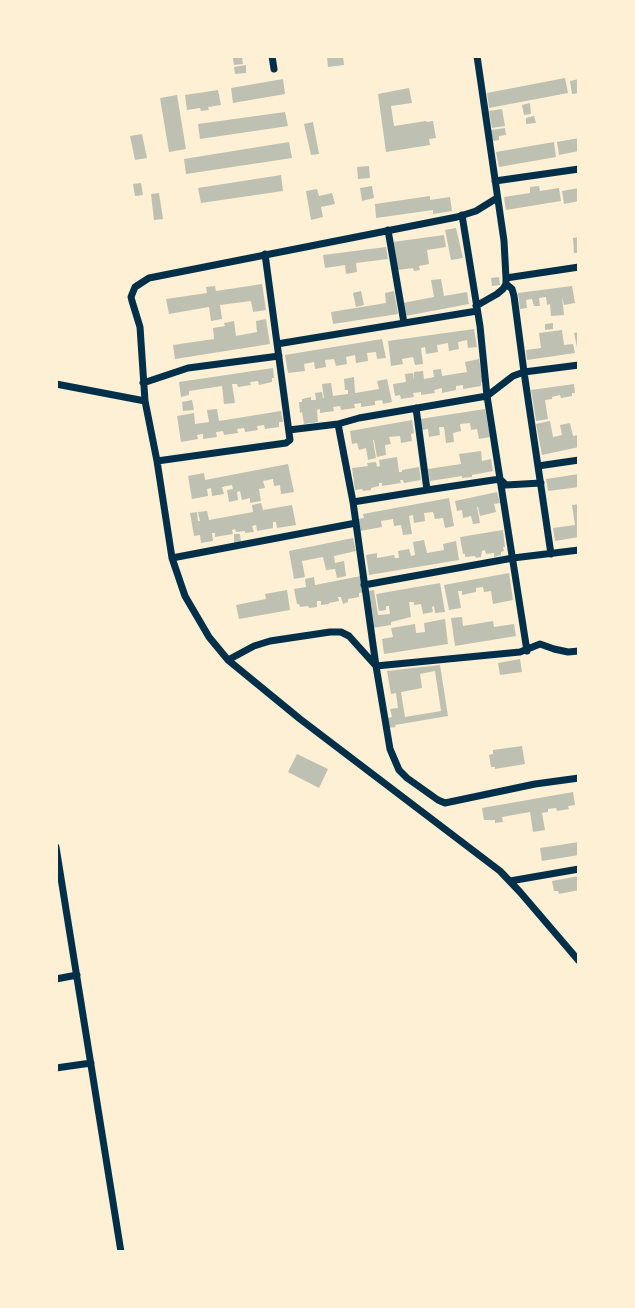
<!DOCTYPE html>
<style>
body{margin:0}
#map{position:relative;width:635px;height:1308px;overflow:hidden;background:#fdf0d5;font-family:Ubuntu,sans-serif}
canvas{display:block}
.frame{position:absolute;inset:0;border:58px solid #fdf0d5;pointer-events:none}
</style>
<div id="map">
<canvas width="635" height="1308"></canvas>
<div class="frame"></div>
</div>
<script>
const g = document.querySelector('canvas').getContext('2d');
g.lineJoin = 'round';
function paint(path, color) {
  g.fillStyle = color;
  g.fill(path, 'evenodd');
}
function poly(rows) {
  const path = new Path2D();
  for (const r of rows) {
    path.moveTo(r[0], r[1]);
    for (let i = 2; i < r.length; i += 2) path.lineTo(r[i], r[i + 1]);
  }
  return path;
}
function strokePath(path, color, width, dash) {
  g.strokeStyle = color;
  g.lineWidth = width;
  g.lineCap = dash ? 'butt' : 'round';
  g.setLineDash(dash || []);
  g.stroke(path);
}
paint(poly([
 [327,56,343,56,344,65,328,67],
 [242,57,243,64,234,65,233,58],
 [246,65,246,73,235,74,234,67],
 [565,78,568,93,489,108,487,93],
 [283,79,285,94,233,103,231,88],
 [579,79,579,93,572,94,570,81],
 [409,88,412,103,391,106,394,126,426,121,427,122,433,121,436,138,429,139,430,145,386,152,378,94],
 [218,90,221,105,208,107,209,110,201,111,200,108,187,110,185,95],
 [177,95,186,149,169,152,160,98],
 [530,103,531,114,524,115,522,105],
 [502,109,505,126,492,128,489,111],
 [285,112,288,126,200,139,198,124],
 [534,116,536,123,526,124,526,118],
 [313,122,319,154,311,155,304,124],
 [505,128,506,135,499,136,499,140,493,141,491,130],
 [142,134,147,158,135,160,130,136],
 [579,138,579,151,559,155,557,142],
 [289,142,292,158,186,174,184,159],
 [554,142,556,157,499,167,496,152],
 [369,166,370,178,358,179,357,167],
 [281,175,283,191,201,203,198,188],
 [141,183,143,195,135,196,133,184],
 [372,186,374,198,362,201,360,188],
 [539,186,540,191,559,188,561,201,506,210,504,197,530,193,530,187],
 [579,188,579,201,564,204,562,191],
 [317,189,319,196,332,193,335,204,321,207,323,217,311,220,306,191],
 [159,193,163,219,154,220,151,194],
 [430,196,430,200,450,197,452,211,433,214,433,210,376,218,375,204],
 [456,228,463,258,451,260,445,230],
 [444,235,446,247,427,250,429,264,419,266,420,270,414,271,413,268,398,270,393,242],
 [579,237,579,253,574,253,573,238],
 [386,247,388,259,356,263,357,272,346,274,345,265,325,268,323,255],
 [499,277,500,285,492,286,491,278],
 [441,279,444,296,467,292,469,304,405,316,403,303,434,297,431,280],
 [262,284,266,310,253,312,251,301,220,305,222,319,211,321,209,307,169,314,166,299,207,293,206,287,215,286,216,291],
 [572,286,575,303,564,305,562,297,564,315,551,316,550,304,547,305,546,297,539,298,540,306,534,306,532,299,526,300,527,308,520,309,518,293],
 [361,291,364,305,356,307,353,293],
 [394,291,398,314,333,324,331,312,386,303,385,293],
 [266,319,270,344,175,359,173,345,214,339,213,328,225,326,224,323,234,321,236,336,257,332,256,321],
 [553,323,553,329,545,330,545,324],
 [474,329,477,347,468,348,467,340,458,342,459,349,449,351,448,343,437,345,438,352,426,354,425,347,421,348,423,364,415,365,413,357,402,359,403,364,391,366,388,341],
 [562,330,564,345,573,344,575,353,527,360,526,350,541,348,539,333],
 [579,332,579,351,578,352,574,333],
 [382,339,386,358,377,359,376,352,367,353,368,361,356,363,355,355,346,357,347,364,336,366,334,359,325,360,326,367,315,369,314,362,304,364,305,371,288,373,285,355],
 [479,359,483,382,481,382,481,386,463,389,463,385,456,386,456,390,442,393,442,388,434,390,435,393,421,395,421,392,413,393,414,397,401,399,400,395,395,396,393,384,406,382,405,374,413,373,414,380,414,372,423,371,424,379,434,377,433,370,441,369,442,376,467,372,465,362],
 [273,368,274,378,272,378,272,382,259,385,258,381,250,382,251,385,238,387,237,384,232,384,235,403,224,404,222,386,189,391,189,395,181,397,179,382],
 [354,377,355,393,379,389,377,381,387,379,392,402,383,404,382,400,375,401,375,405,361,407,361,403,354,404,355,408,341,410,340,406,333,407,334,411,320,413,320,409,317,410,318,422,304,424,302,412,300,413,299,402,302,402,302,399,311,397,311,400,316,400,315,393,322,392,323,398,324,398,322,384,331,383,333,396,348,394,348,390,345,390,344,379],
 [574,384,575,393,572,393,572,396,561,398,560,395,552,397,552,399,545,400,548,419,536,421,531,390],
 [192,400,194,410,183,411,182,402],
 [217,409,219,421,281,411,283,422,279,422,279,427,265,429,264,425,257,426,258,430,245,432,244,428,237,429,238,433,224,435,223,431,216,432,217,437,203,439,203,434,197,435,198,439,181,442,177,416,194,413,195,424,209,422,207,410],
 [485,409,490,437,479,439,477,429,471,430,470,423,460,424,461,431,453,433,454,442,446,443,444,427,439,427,440,435,429,437,428,429,421,430,420,419],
 [412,420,414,433,411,434,412,441,401,443,400,436,389,437,391,444,385,445,386,455,377,457,374,440,373,440,376,458,368,460,366,448,359,450,357,443,352,444,350,431],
 [550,421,553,437,562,435,560,425,570,423,573,436,579,435,579,447,542,455,536,424],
 [481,451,482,461,491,459,493,471,472,475,472,477,462,478,462,476,430,481,428,469,461,464,459,454],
 [397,457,399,472,402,472,402,470,419,467,421,480,404,483,403,480,400,480,401,483,382,486,382,483,379,483,379,486,371,488,371,490,363,491,362,489,355,490,352,468,368,466,367,463,376,462,377,467,380,466,379,460],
 [288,464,294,492,281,494,280,485,274,486,273,479,263,481,265,488,259,489,261,501,250,503,250,498,242,500,240,491,237,492,238,500,229,502,227,490,233,489,232,485,222,487,224,494,212,496,211,488,207,489,208,496,192,499,188,476,204,473,205,480],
 [579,474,579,487,548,491,546,479],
 [497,492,500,503,494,504,496,512,480,516,478,507,477,507,480,523,473,524,471,516,463,518,462,510,457,511,455,501],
 [449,498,454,526,445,528,443,518,435,519,433,512,424,513,425,521,414,523,413,515,409,516,412,534,403,535,401,525,394,526,393,519,381,521,382,527,360,531,358,519,364,518,363,514],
 [261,503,263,510,292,505,296,525,277,528,276,522,273,522,273,528,257,531,256,525,252,526,254,532,245,533,245,531,236,532,235,529,232,530,233,534,215,537,215,533,212,533,213,541,201,543,200,535,194,536,190,513,197,512,198,521,200,521,198,512,207,511,209,520,253,512,252,505],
 [579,504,579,537,555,541,553,528,575,525,572,505],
 [503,530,505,547,503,547,504,551,501,552,501,555,494,557,494,553,486,554,485,550,482,551,481,557,476,558,475,556,465,557,465,554,463,554,460,537],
 [234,534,240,534,241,543,234,543],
 [353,538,356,551,334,556,335,563,344,561,346,576,337,578,335,569,326,570,323,557,302,561,305,577,294,579,289,551],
 [424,540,427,553,444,550,443,544,456,541,459,560,369,575,366,555,377,553,377,558,394,555,395,558,399,558,398,551,409,549,411,556,415,555,413,542],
 [509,573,513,600,493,604,491,591,484,592,483,587,476,588,476,592,462,595,462,591,458,591,461,608,449,610,444,585],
 [361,576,364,592,359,593,359,597,348,599,348,602,343,604,341,597,338,597,339,601,329,603,329,604,321,605,321,601,317,601,317,607,309,608,308,606,300,607,299,604,297,604,294,589,306,587,305,579,314,577,315,585],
 [440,583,445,612,435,613,434,606,432,607,433,612,423,614,421,604,414,605,414,602,409,602,411,617,391,622,391,625,372,628,367,591,374,590,378,615,390,614,389,606,386,606,386,610,379,611,376,594],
 [287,590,290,610,239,619,236,605,266,599,265,594],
 [462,617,463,626,493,621,494,627,514,624,516,636,455,646,451,618],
 [445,619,448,644,384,654,382,639,393,637,391,628,415,624,416,633,425,632,424,623],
 [520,659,522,672,500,675,498,663],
 [440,665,448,716,395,725,396,727,388,728,387,718,392,717,390,709,398,708,396,693,391,694,387,671],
 [435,671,441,711,405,717,401,692,422,688,420,674],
 [522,746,525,764,495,769,495,767,491,767,489,755,493,754,493,750],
 [297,754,328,769,319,788,288,772],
 [573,792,575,805,568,806,569,809,557,811,556,808,548,809,548,812,542,813,545,830,533,832,530,812,502,817,503,822,495,823,495,820,484,820,482,808],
 [579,842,579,855,542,861,540,848],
 [579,876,579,890,559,894,558,891,554,891,552,881]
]), '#bec0b2');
strokePath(poly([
 [272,56,274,69],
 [495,181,579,169],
 [497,198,476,211,457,217,149,278,135,287,131,297,132,301,140,327,145,401,157,461,172,558,185,596,209,637,228,660,300,719,500,871,520,892,579,961],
 [462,215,480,326,487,396,527,651],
 [388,230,404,323],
 [506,278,579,267],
 [506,284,512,289,514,296,524,372,551,554],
 [476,306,497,294,503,289,506,284,506,278,504,241,477,56],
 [277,344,477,311],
 [143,383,188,368,279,356],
 [56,384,145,401],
 [416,408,427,490],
 [338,424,353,502,376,666,390,749,399,770,407,778,438,800,445,803,535,784,579,778],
 [289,430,338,424,359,418,487,396,513,376,524,372,579,365],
 [157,461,286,443,290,440,265,254],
 [538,466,579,460],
 [353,502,427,490,500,479,506,485,541,483],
 [172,558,356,523],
 [364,585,513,558,579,550],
 [228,660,254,646,270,641,330,632,341,632,349,636,376,666,520,652,540,644,554,649,568,652,579,651],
 [56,847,121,1252],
 [510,881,579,869],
 [56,979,77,975],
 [56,1068,91,1063]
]), '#003049', 7);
</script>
